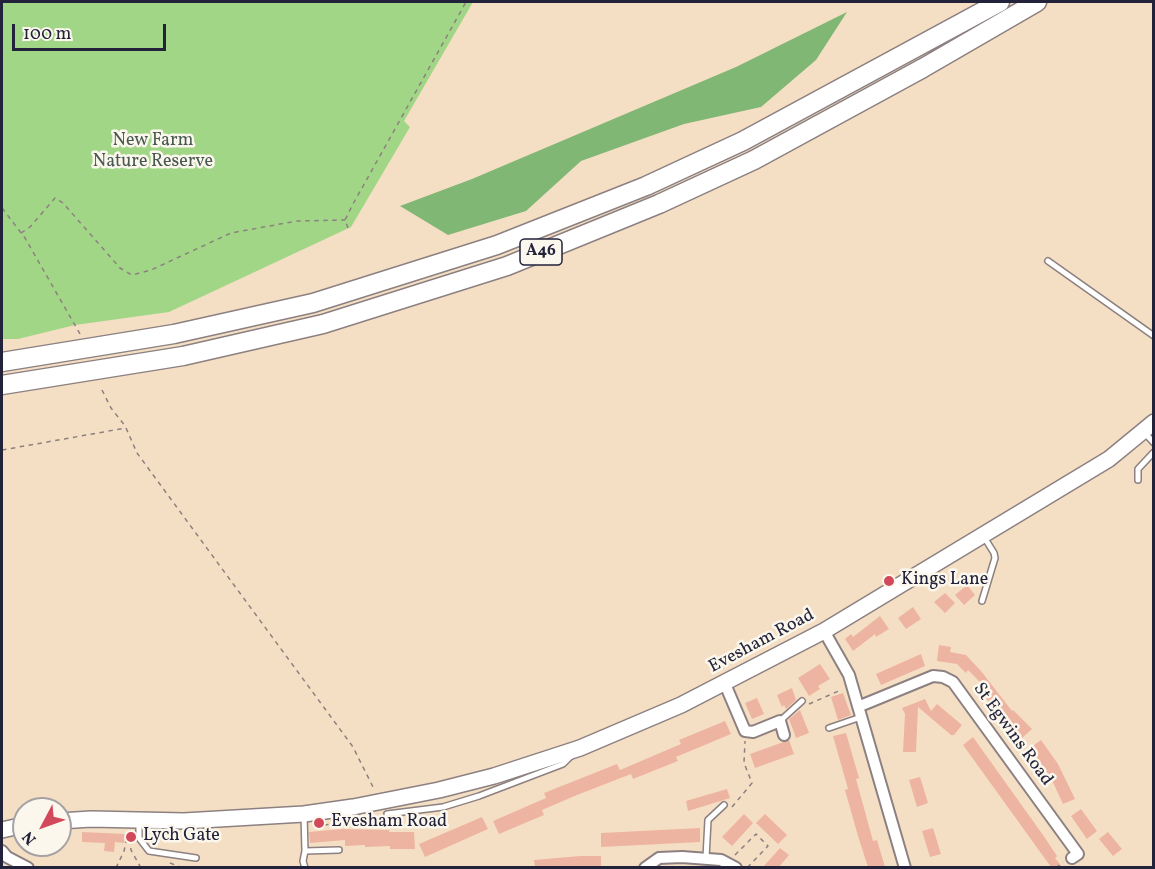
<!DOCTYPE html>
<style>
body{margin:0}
#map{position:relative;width:1155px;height:869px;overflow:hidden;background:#f5dfc4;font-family:Vollkorn,serif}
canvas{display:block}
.frame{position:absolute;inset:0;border:3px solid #22223b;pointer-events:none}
.north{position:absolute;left:12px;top:797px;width:60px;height:60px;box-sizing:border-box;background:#fbf7ec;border:2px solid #a4a2a5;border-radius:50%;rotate:229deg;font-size:16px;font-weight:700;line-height:24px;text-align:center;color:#22223b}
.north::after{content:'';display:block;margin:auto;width:21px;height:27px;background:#d1495b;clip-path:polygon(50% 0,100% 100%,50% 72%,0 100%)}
.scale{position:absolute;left:12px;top:24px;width:154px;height:27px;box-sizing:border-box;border:3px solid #22223b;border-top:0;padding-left:8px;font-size:18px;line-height:21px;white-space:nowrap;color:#22223b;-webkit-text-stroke:4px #fbf7ec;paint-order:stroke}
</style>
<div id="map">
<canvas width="1155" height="869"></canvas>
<div class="frame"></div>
<div class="north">N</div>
<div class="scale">100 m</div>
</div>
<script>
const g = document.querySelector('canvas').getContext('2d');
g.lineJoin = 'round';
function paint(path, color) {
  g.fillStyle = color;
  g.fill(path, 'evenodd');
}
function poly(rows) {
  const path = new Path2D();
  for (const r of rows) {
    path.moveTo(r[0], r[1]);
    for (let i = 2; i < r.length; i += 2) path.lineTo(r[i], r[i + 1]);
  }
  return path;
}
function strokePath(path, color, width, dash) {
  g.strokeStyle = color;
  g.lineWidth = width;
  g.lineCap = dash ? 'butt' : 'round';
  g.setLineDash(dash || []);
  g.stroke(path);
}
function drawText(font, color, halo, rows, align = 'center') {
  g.font = font + ' Vollkorn,serif';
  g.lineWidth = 5;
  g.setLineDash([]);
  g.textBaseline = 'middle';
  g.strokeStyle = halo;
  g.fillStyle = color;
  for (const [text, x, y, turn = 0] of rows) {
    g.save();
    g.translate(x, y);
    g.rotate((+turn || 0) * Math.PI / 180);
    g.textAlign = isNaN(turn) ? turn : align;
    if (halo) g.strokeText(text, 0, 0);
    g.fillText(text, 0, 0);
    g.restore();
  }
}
paint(poly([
 [2,2,473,2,404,121,410,127,351,227,169,312,75,325,18,339,2,339]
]), '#a1d687');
paint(poly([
 [847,12,816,60,761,107,684,124,581,161,526,211,448,235,400,206,472,179,736,67]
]), '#80b774');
paint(poly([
 [967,585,975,595,964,605,955,595],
 [945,593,955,603,945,613,934,602],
 [913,607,921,619,906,629,898,618],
 [880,616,889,629,876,637,875,634,853,651,845,639,851,634,853,637],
 [939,645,951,647,950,652,966,655,981,671,1012,711,1013,710,1032,729,1022,738,996,711,977,687,982,684,968,670,966,673,957,664,937,661],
 [921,654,925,666,881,685,876,674],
 [820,664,830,679,818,686,820,689,809,696,798,678],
 [792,688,796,700,786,709,784,705,782,707,777,695],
 [843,693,851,715,838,720,831,697],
 [757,698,764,714,752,719,745,703],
 [925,699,931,711,937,704,962,725,954,735,951,735,918,707,916,752,903,752,905,714,902,708],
 [800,710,809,733,796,738,789,719],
 [725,721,731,734,676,757,678,761,633,779,631,774,577,795,542,810,544,815,499,834,493,821,546,798,544,793,617,764,620,770,681,744,679,740],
 [846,733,859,778,856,779,873,841,877,840,885,867,868,867,858,836,845,790,848,789,833,736],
 [973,737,1043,835,1057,856,1055,858,1062,867,1051,867,963,745],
 [789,740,794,754,755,768,750,754],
 [1041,740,1058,764,1075,799,1063,804,1051,778,1030,748],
 [920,777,928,803,917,807,909,780],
 [727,789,730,798,688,811,686,801],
 [1081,809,1097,831,1087,839,1071,816],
 [744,814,753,823,732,846,722,837],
 [765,814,787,835,778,844,756,823],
 [482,817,488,829,425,857,419,844],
 [700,828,700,842,601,847,601,833],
 [933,828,941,854,930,857,922,831],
 [342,829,389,830,389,832,414,832,415,849,390,849,390,846,365,847,365,845,345,846,345,840,310,843,309,832],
 [82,832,125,834,124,843,115,842,114,852,104,851,105,843,82,842],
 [1108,832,1122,849,1113,856,1099,839],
 [780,848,789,855,779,867,763,867],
 [580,856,601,856,601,867,535,867,534,860]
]), '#eeb4a2');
const service = poly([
 [1048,261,1154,336],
 [1144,432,1154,443],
 [1138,480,1138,469,1154,452],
 [982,601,995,558,994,553,984,537],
 [780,721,802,701],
 [829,728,861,717],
 [387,814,443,807,479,796,563,764,572,755],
 [304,815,305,851,339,850],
 [139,822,139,838,149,851,196,858],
 [305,851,303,861,305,868],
 [706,858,708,820,724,805]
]);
const minor = poly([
 [824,631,849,675,905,868],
 [725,684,745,731,753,732,780,721,784,735],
 [860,706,933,676,943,677,953,682,1078,854,1072,858],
 [2,851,7,857,28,868],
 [645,868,659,858,682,857,721,860,736,868]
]);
const secondary = poly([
 [60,821,91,819,184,821,304,814,353,807,439,790,494,776,580,748,681,705,824,631,1109,459,1154,422],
 [2,830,24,825]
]);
const trunk = poly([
 [2,362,174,334,313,303,497,245,646,186,743,141,1000,2],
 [2,385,183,356,323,324,507,266,659,204,754,160,923,68,1037,2]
]);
strokePath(service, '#8c8080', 8);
strokePath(minor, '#8c8080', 14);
strokePath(secondary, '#8c8080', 18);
strokePath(trunk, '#8c8080', 21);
strokePath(poly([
 [2,208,25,238,80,334],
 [348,228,345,220,353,204,466,2],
 [21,233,30,227,55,198,63,203,120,268,132,275,151,270,231,233,297,221,345,220],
 [102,390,111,408,126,427],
 [2,450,126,428,137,453,353,747,374,789],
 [809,704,841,690],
 [732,807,752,783,744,763,745,741],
 [324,825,382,820],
 [130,839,131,850,141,868],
 [735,855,756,834,768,846,747,868],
 [170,863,183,868],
 [116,868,124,851,128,833],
 [1056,868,1063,862]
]), '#8c8080', 1.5, [4.5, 4.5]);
strokePath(service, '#fff', 5);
strokePath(minor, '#fff', 10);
strokePath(secondary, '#fff', 15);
strokePath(trunk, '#fff', 18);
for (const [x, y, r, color] of [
 [889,581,6,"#d1495b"],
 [319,823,6,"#d1495b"],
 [131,837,6,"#d1495b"]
]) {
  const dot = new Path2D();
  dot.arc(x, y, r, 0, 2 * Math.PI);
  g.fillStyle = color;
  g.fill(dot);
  strokePath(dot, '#fbf7ec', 2);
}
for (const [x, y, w] of [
 [541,252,42]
]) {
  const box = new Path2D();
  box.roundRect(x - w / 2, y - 13, w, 26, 4.5);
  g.fillStyle = '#fbf7ec';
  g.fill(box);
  strokePath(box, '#22223b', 1.5);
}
drawText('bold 16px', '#22223b', null, [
 ["A46",541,252]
]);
drawText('18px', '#485852', '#fbf7ec', [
 ["New Farm",153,142],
 ["Nature Reserve",153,163]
]);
drawText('18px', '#22223b', '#fbf7ec', [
 ["Kings Lane",901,581],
 ["Evesham Road",331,823],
 ["Lych Gate",143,837]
], 'left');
drawText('18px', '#22223b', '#fbf7ec', [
 ["Evesham Road",762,642,-28],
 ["St Egwins Road",1012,735,54]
]);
</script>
